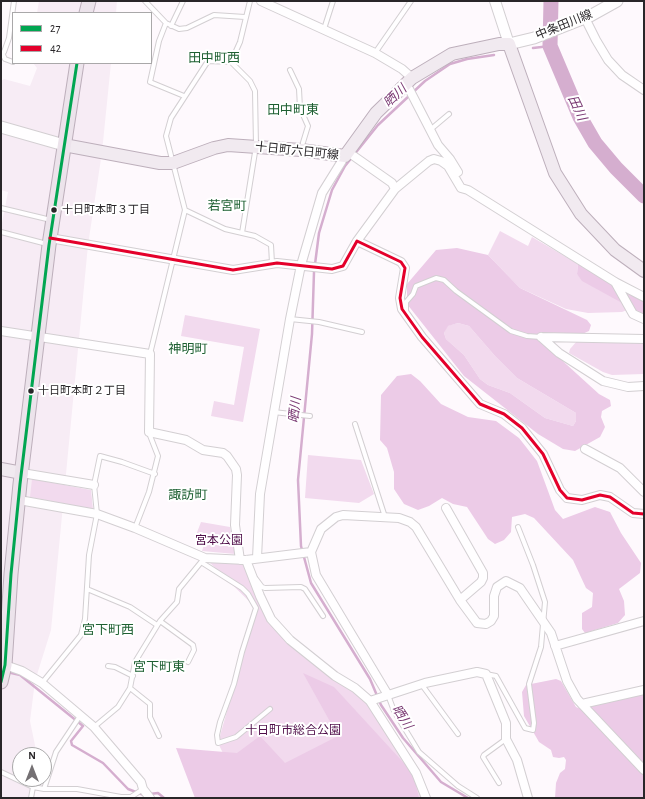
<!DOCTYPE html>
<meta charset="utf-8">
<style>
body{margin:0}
#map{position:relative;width:645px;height:799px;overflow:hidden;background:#fef9fd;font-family:"Alegreya Sans",sans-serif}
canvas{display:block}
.frame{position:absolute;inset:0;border:2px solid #292629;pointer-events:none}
.legend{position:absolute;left:12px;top:12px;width:140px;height:52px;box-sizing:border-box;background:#fff;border:1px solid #a9a8a9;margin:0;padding:5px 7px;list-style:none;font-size:12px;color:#292629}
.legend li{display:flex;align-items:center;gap:8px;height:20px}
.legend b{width:20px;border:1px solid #a9a8a9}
.north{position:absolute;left:12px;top:747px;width:40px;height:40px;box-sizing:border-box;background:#fff;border:1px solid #a9a8a9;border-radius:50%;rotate:0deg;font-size:11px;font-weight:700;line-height:16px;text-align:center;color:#292629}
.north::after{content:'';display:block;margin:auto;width:14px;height:18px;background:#747073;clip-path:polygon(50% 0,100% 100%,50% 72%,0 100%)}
</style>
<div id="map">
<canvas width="645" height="799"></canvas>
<div class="frame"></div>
<ul class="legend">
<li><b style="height:5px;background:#00a651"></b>27</li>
<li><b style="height:5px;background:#e4002b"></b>42</li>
</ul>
<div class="north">N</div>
</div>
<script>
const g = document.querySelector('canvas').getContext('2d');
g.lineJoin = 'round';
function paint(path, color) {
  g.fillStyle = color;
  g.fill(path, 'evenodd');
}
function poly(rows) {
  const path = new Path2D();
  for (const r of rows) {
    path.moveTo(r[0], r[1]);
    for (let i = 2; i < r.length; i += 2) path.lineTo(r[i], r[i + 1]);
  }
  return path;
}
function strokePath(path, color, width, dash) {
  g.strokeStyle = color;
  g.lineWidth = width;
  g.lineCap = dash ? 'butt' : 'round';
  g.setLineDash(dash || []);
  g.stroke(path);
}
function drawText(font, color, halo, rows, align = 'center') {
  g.font = font + ' "Alegreya Sans","Noto Sans JP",sans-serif';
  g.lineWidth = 4;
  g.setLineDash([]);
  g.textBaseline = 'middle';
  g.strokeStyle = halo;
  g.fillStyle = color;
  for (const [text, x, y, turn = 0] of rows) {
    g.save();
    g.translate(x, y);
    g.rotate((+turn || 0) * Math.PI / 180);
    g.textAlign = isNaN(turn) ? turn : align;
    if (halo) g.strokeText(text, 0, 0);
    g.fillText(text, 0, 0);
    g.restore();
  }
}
paint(poly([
 [39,1,117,1,116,13,37,13],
 [33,63,111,63,102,152,88,245,51,630,35,681,30,721,37,755,20,755,20,779,38,779,34,798,1,798,1,228,8,192,1,190,1,81,4,79,30,86,37,68]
]), '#f7ecf5');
paint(poly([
 [500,231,528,246,532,237,578,264,577,274,632,308,622,312,588,313,566,309,520,288,488,255],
 [185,315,260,329,243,422,211,416,214,401,234,405,244,347,181,336],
 [458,323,469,326,495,356,517,378,576,413,576,421,573,426,545,418,510,393,488,385,480,379,464,355,446,339,444,333,447,326],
 [577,341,644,342,644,374,612,375,603,372,569,353,570,349],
 [308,455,361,460,374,494,359,503,305,498],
 [32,479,91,490,93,509,30,497],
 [201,522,230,527,235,554,202,551,206,539,196,535],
 [205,558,240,560,253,581,271,619,370,701,426,798,245,798,218,743,256,608]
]), '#f2daee');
paint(poly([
 [457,248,488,255,520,288,587,320,591,325,589,331,568,340,554,337,544,344,599,394,610,400,611,406,602,411,601,417,605,427,600,437,575,451,563,449,538,434,464,376,407,304,407,284,436,250],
 [458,323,469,326,495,356,517,378,576,413,576,421,573,426,545,418,510,393,488,385,480,379,464,355,446,339,444,333,448,326],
 [578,264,614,280,644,299,644,315,582,281,577,274],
 [411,374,420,381,441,404,468,417,496,421,519,438,537,461,555,510,563,519,595,507,610,512,621,533,641,563,640,573,619,589,624,601,625,615,618,623,585,633,582,629,582,613,592,607,593,593,586,588,573,560,534,518,525,514,512,517,511,532,504,540,495,544,488,539,467,507,453,504,442,498,429,506,418,510,404,504,394,489,394,472,387,448,380,440,381,395,397,376],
 [303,673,334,687,413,773,419,798,195,798,176,748,237,753,260,736,285,763,338,736],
 [556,679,561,681,576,707,581,709,644,694,644,798,555,798,556,783,560,773,565,769,566,760,564,757,559,758,553,757,551,750,539,742,524,716,522,692,526,685]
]), '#eccbe7');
strokePath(poly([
 [533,48,550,46],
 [7,672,20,675,83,726,71,741,72,745,103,763,128,789,144,795],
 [150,794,158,793,164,798],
 [468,798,441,782,403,738,381,705,370,679,311,583,301,546,298,480,312,334,314,272,319,233,332,190,345,166,378,125,425,81,450,64,467,59,494,55]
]), '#d5aecf', 2.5);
strokePath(poly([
 [551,1,550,46,580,117,595,143,616,168,644,196]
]), '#d5aecf', 15);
const service = poly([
 [145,1,166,23,179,29,187,28,214,15,245,17],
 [166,23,159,41,150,82,184,96],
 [171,26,183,1],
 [324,29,333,1],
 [1,53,4,52,9,38,14,1],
 [2,53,5,59,13,62],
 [375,53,411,1],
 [290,70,299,89,300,108,308,126,301,149],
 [430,130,449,114],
 [1,208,51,220],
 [185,210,225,229,255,236,271,245,272,263],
 [1,232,47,244],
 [242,233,256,146,255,91,250,81,231,62,240,42,250,1],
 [406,311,406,302,413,294,416,286,436,278,444,280,456,291,511,331,527,336,541,337],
 [290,319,319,322,362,332],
 [150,354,185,210,166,136,171,118,208,61,231,62],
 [273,412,310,416],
 [355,424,385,517],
 [135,528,149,492,158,456,149,433],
 [201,562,242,588,248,594,256,608,242,652,234,684,220,722,217,735,218,743,236,737,270,709],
 [256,579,262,587,265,588,301,587,305,589,323,616],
 [87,589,130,607,157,625],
 [160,621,193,645,194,650,188,662],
 [108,666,115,667,133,676],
 [486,674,496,676,525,728,533,730,534,723,529,684,541,647,545,602,533,565,518,527],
 [42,683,81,635,85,619,89,555,97,514,94,485,100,456,122,462,155,474],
 [422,685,458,734],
 [130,688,150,704,150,717,159,736],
 [388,695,394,711,419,752,458,786,477,798],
 [94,727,118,707,130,688,135,662,160,621,177,602,179,589,202,561],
 [1,772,33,787,44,789,77,789,121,797,131,797,143,789],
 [499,783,483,757,484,755,506,739],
 [44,789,56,752,80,716],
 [31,798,33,787]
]);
const minor = poly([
 [261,1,375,53,402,69,412,78],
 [585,18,596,40,608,60,622,75,644,90],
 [406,83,438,145,450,159,458,172],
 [348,152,392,183,395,189,357,241],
 [395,189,429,161,434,159,441,161,448,166,461,188,468,190,615,282,644,297],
 [50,238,233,270,277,263,332,269,343,266,357,241,401,262,405,268,400,298,402,309,422,337,480,404,504,414,522,428,543,454,560,490,567,498,582,500,600,495,610,497,633,513,644,514],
 [615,282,633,314,644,319],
 [1,331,150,354,149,432,186,440,203,450,223,453,227,456,236,469,237,475,235,525,240,560],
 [541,337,559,353,603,381,628,387,644,386],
 [541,337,644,339],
 [585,449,620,468,644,492],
 [22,473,94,485],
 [19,500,97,514,135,528,205,558,246,560,311,552],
 [446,508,483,573,483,578,481,582,460,600],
 [257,558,260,494,290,319,301,265,322,193,345,156],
 [246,560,260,596,271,619,290,640,335,676,355,688,370,701,416,773,426,798],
 [555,646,644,621],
 [5,665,22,671,42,683,94,727,141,782,143,789,150,798],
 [388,695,316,575,311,552,321,529,336,517,343,515,399,518,410,522,416,527,460,600,477,623,486,624,491,621,494,616,494,596,497,587,506,581,520,588,551,633,567,681,577,699,644,770],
 [370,701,425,683,477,672,486,674,506,723,506,739,517,760,528,798],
 [582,704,644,690]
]);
const tertiary = poly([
 [495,1,509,44]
]);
const secondary = poly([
 [509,44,534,38,590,16,617,1],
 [1,127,64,145]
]);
const primary = poly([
 [64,145,160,163,173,163,214,148,228,145,301,150,345,156,376,113,412,78,452,54,499,44,509,44,555,173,581,214,615,250,644,271],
 [1,469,22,473]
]);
const trunk = poly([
 [86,13,89,1],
 [1,682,5,665,11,574,20,484,49,245,77,63]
]);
strokePath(service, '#d3cfd2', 6);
strokePath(minor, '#d3cfd2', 10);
strokePath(tertiary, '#d3cfd2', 12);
strokePath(secondary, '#d3cfd2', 13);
strokePath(primary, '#bdafbb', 14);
strokePath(trunk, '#bdafbb', 15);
strokePath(service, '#fffeff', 4);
strokePath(minor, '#fffeff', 8);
strokePath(tertiary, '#fffeff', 10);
strokePath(secondary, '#fffeff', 11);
strokePath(primary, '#f1eaf0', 12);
strokePath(trunk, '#ece3eb', 13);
strokePath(poly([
 [1,682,5,665,11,574,20,484,49,245,77,63]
]), '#00a651', 3);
strokePath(poly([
 [50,238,233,270,277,263,332,269,343,266,357,241,401,262,405,268,400,298,402,309,422,337,480,404,504,414,522,428,543,454,560,490,567,498,582,500,600,495,610,497,633,513,644,514]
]), '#e4002b', 3);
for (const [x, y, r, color] of [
 [54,210,3.5,"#292629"],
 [31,391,3.5,"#292629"]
]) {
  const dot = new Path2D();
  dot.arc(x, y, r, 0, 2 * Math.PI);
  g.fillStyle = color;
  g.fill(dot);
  strokePath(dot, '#fff', 1.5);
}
drawText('11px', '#292629', '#fff', [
 ["十日町本町３丁目",62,210],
 ["十日町本町２丁目",38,391]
], 'left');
drawText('12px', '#292629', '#fff', [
 ["中条田川線",564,25,-22],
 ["十日町六日町線",297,151,6]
]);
drawText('12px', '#500f4a', '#fff', [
 ["宮本公園",219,540],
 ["十日町市総合公園",293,730]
]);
drawText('13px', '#1e6032', '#fff', [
 ["田中町西",214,58],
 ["田中町東",293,110],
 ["若宮町",227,206],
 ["神明町",188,349],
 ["諏訪町",188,495],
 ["宮下町西",108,630],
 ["宮下町東",159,667]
]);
drawText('italic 13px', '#7a3973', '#fff', [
 ["晒川",395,96,-43],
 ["田川",577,108,65],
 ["晒川",295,410,-84],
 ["晒川",402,717,57]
]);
</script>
